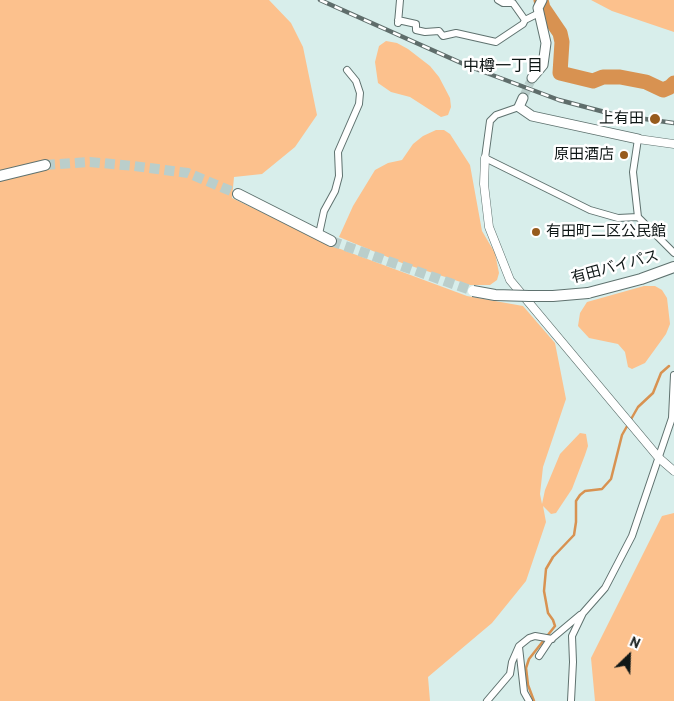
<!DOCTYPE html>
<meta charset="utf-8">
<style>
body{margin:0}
#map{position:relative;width:674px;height:701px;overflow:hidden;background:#d8eeeb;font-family:"PT Sans",sans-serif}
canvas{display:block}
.north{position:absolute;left:604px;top:631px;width:50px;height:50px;-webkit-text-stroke:4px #fff;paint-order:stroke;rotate:24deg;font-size:14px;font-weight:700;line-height:20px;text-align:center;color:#0f1716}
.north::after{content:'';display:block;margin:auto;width:18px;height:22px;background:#0f1716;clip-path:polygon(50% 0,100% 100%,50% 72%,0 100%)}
</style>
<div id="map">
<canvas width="674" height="701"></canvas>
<div class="north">N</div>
</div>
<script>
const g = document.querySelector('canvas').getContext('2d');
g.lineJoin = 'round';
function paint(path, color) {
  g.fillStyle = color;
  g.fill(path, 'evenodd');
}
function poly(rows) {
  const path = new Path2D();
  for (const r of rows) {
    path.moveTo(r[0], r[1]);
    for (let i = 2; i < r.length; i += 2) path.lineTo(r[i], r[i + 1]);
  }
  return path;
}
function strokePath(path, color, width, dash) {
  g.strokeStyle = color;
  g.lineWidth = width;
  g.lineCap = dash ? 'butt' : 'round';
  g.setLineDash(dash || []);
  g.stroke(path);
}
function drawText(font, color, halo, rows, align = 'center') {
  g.font = font + ' "PT Sans","Noto Sans JP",sans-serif';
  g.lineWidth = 5;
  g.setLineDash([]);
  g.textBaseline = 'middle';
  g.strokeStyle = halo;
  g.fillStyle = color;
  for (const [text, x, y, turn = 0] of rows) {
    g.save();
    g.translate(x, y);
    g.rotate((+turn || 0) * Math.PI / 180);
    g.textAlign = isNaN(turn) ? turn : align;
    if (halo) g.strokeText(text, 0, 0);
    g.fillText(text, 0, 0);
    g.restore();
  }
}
paint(poly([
 [0,0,269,0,291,23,303,47,317,115,295,147,262,174,234,177,232,198,335,247,467,296,523,306,555,343,566,399,543,467,540,494,542,504,545,490,560,454,580,433,586,434,588,446,585,455,572,489,556,513,551,514,543,506,546,522,526,581,492,623,428,677,430,701,0,701],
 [591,0,674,0,674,32,612,11],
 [386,41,397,43,408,49,430,66,439,77,450,98,451,107,448,115,441,117,410,97,391,92,378,83,375,62,379,46],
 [436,130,444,130,450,134,470,165,482,231,495,253,499,273,497,280,490,285,470,285,402,263,339,237,353,206,375,170,388,163,402,160,413,144,423,136],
 [644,286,655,286,662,290,667,298,670,324,666,334,645,363,632,369,628,367,625,352,618,344,589,338,578,326,580,313,587,302],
 [674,513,674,701,595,701,591,658,662,516]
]), '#fcc18d');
strokePath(poly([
 [534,701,528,685,526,668,529,659,555,626,553,620,548,613,544,591,546,569,553,557,574,535,576,522,576,501,580,495,585,491,602,489,611,479,622,435,638,407,653,393,661,373,669,366]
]), '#d89251', 2.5);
strokePath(poly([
 [541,0,543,8,560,33,562,42,560,73,593,81,603,77,620,77,646,82,663,90,670,87,674,83]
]), '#d89251', 15);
strokePath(poly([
 [523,98,532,78]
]), '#bacecb', 9, [9, 4.5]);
strokePath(poly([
 [45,165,90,162,134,166,188,173,238,194],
 [331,241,473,291]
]), '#bacecb', 10, [10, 5]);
const minor = poly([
 [498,0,503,3,513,3,525,20,539,13],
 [398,20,416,24,416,30,425,32,439,31,443,36,456,33,496,42,523,24,525,20],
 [398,23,400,0],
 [519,107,496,115,490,121,485,158,590,210,618,218,638,217,674,253],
 [638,217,633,172,638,139],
 [319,234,324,211,335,191,339,176,338,152,359,104,360,93,356,81,347,70],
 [519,647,524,692,529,701],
 [539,656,549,641,580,615],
 [487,701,510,674,512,662,519,646,529,638,535,636,552,639],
 [571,701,573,662,572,636,583,613,605,588,632,536,672,418,674,375]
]);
const tertiary = poly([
 [638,139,674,144],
 [485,158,484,184,489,227,510,280,659,458,674,471]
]);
const secondary = poly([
 [532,78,543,65,546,43,538,8,542,0],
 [523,98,519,107,532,116,638,139]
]);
const trunk = poly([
 [0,176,45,165],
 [238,194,331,241],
 [588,293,641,279,674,267]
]);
strokePath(minor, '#5f726f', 8);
strokePath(tertiary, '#5f726f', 9);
strokePath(secondary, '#5f726f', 11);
strokePath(trunk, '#5f726f', 12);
strokePath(minor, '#fff', 6);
strokePath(tertiary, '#fff', 8);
strokePath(secondary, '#fff', 9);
strokePath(trunk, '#fff', 10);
const rail = poly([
 [320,0,468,66,559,100,616,115,674,123]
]);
strokePath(rail, '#5f6d6b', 4.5);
strokePath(rail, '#fff', 2.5, [8]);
const trunkBridge = poly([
 [473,291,495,295,529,296,553,296,588,293]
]);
strokePath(trunkBridge, '#5f726f', 12, []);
strokePath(trunkBridge, '#fff', 10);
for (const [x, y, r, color] of [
 [655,119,6,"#975b1c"],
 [624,155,5,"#975b1c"],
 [536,232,5,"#975b1c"]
]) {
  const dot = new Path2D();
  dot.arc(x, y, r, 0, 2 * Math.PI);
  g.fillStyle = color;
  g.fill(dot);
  strokePath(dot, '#fff', 2);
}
drawText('15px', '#0f1716', '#fff', [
 ["上有田",644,119],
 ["原田酒店",614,155],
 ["有田町二区公民館",546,232,"left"]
], 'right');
drawText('15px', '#0f1716', '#fff', [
 ["有田バイパス",615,267,-15]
]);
drawText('16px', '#0f1716', '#fff', [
 ["中樽一丁目",503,66]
]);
</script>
